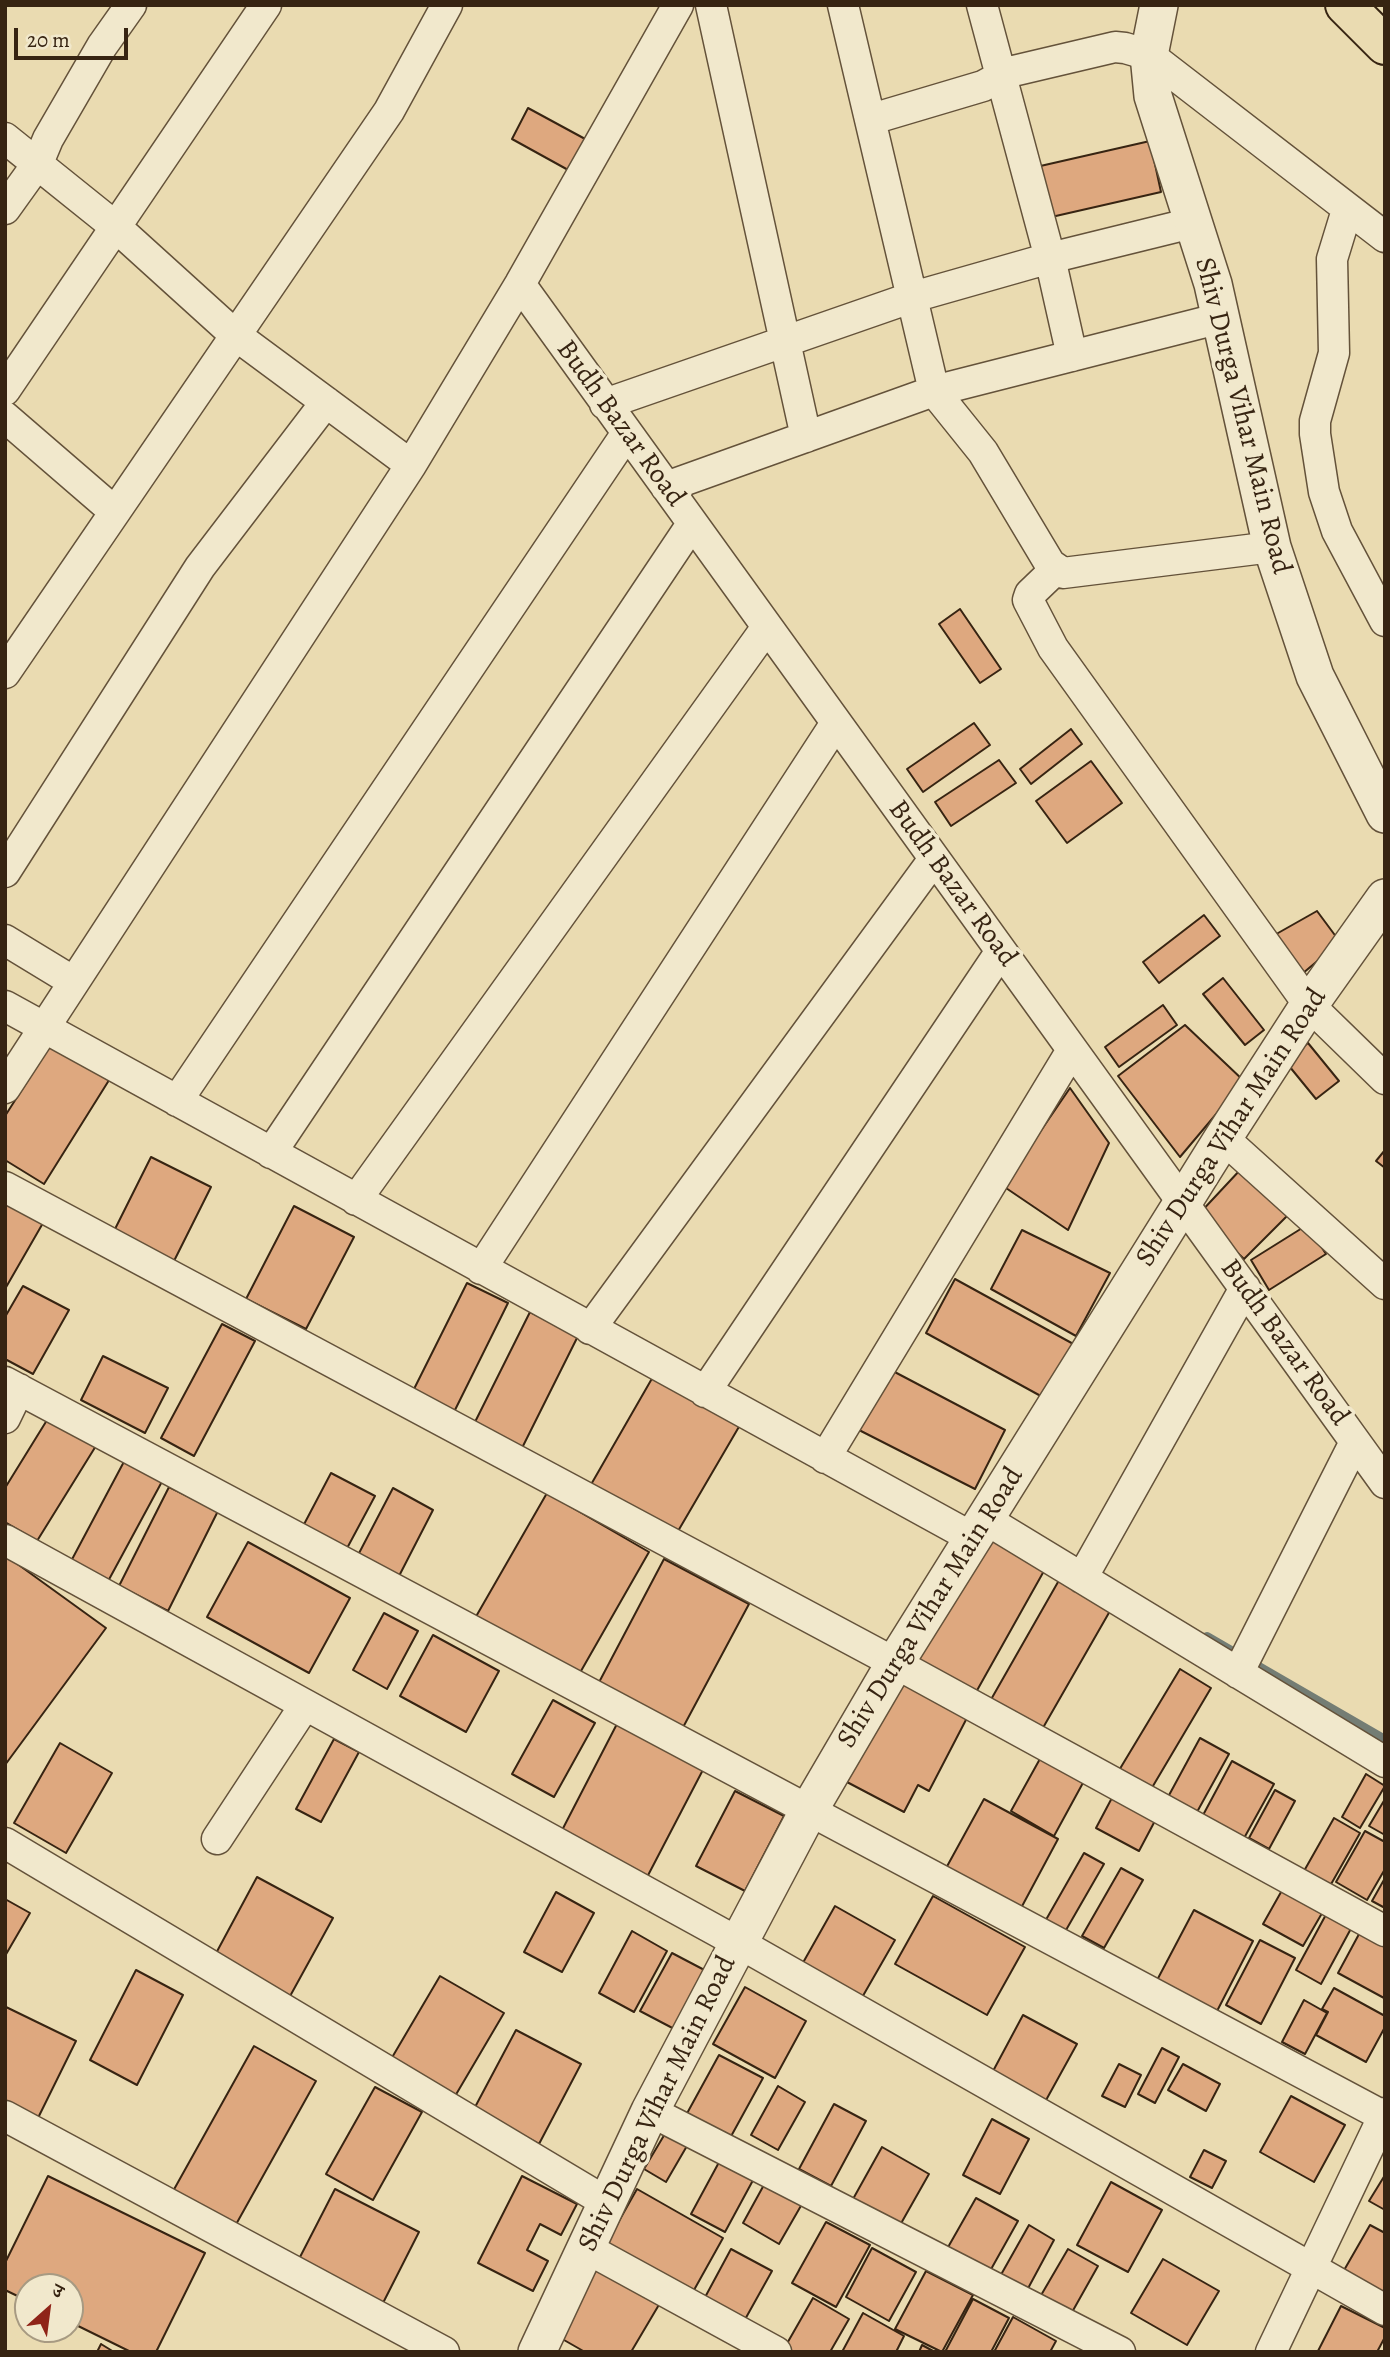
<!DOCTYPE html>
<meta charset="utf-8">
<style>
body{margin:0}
#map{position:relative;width:1390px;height:2357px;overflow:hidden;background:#eadbb1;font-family:Alegreya,"Noto Serif Devanagari",serif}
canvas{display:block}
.frame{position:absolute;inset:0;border:7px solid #372412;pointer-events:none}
.north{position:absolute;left:14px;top:2273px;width:70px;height:70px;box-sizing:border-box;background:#f1e8cc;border:2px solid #a79a82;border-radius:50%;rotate:28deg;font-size:19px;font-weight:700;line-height:28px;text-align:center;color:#372412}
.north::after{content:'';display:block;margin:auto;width:24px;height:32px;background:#8f2418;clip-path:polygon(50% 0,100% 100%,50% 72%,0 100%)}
.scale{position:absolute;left:14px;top:28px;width:114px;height:32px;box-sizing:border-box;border:4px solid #372412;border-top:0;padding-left:9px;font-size:21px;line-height:24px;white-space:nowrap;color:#372412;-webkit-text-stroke:5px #f1e8cc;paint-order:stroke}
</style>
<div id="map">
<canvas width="1390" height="2357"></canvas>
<div class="frame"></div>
<div class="north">उ</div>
<div class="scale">20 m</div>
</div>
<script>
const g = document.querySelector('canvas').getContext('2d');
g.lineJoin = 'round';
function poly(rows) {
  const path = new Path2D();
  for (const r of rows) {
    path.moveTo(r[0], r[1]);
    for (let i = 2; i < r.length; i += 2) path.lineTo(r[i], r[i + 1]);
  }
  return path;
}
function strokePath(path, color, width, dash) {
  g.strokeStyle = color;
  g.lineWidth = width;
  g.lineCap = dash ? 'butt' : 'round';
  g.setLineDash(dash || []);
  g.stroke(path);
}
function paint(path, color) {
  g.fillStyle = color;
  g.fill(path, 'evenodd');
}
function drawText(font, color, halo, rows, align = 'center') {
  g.font = font + ' Alegreya,serif';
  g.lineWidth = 7;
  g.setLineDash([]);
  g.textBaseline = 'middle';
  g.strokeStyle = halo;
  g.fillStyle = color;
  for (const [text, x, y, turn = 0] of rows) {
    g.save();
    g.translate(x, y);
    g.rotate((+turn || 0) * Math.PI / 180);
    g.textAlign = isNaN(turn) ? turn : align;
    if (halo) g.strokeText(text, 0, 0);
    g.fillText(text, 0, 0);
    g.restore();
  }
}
strokePath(poly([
 [1207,1637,1385,1740]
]), '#747d74', 10);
const building = poly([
 [528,108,587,140,570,171,512,139,528,108],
 [1150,141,1161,192,1047,218,1036,167,1150,141],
 [960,609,1001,669,980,683,939,624,960,609],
 [974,723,990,745,923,792,907,769,974,723],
 [1071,729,1082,744,1031,784,1020,769,1071,729],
 [999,760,1016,783,951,826,935,802,999,760],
 [1091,761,1122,803,1067,843,1036,801,1091,761],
 [1317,911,1340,942,1296,979,1271,937,1317,911],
 [1204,915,1220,936,1159,983,1143,962,1204,915],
 [1223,978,1264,1030,1245,1045,1203,994,1223,978],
 [1163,1005,1177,1025,1119,1067,1105,1047,1163,1005],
 [1185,1025,1244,1081,1180,1157,1118,1076,1185,1025],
 [53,1041,111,1077,44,1184,5,1160,5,1116,53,1041],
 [1308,1043,1339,1081,1316,1099,1285,1061,1308,1043],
 [1070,1088,1109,1143,1068,1230,1003,1186,1070,1088],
 [1385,1150,1385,1168,1376,1161,1385,1150],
 [151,1157,211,1187,172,1265,112,1235,151,1157],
 [1241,1169,1288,1215,1244,1259,1198,1215,1241,1169],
 [5,1202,43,1223,5,1289,5,1202],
 [294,1206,354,1237,306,1329,246,1299,294,1206],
 [1307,1225,1326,1254,1269,1290,1251,1260,1307,1225],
 [1022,1230,1110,1273,1076,1336,991,1289,1022,1230],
 [955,1279,1077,1346,1048,1400,926,1333,955,1279],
 [467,1283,508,1303,453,1414,412,1393,467,1283],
 [23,1286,69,1310,33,1374,5,1359,5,1317,23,1286],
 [530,1312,578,1336,520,1452,472,1428,530,1312],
 [222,1324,255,1341,194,1456,161,1438,222,1324],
 [103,1356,168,1388,145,1433,81,1400,103,1356],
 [889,1369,1005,1430,975,1489,857,1429,889,1369],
 [654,1375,740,1425,674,1538,589,1488,654,1375],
 [52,1412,99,1441,37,1541,5,1522,5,1488,52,1412],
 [127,1456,165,1476,106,1585,69,1565,127,1456],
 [331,1473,375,1496,345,1552,301,1530,331,1473],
 [169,1487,218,1511,168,1611,119,1586,169,1487],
 [393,1488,433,1510,398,1578,357,1557,393,1488],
 [547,1493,649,1552,577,1678,474,1620,547,1493],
 [988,1527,1049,1562,975,1694,913,1660,988,1527],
 [248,1542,350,1598,309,1673,207,1617,248,1542],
 [5,1555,106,1628,5,1765,5,1555],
 [664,1559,749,1604,680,1733,596,1688,664,1559],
 [1062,1575,1114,1604,1040,1733,989,1703,1062,1575],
 [384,1613,418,1631,387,1689,353,1670,384,1613],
 [433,1635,499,1671,466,1732,400,1696,433,1635],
 [1180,1669,1211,1688,1150,1791,1118,1772,1180,1669],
 [898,1678,969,1714,929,1791,918,1785,904,1812,845,1781,898,1678],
 [553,1700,595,1723,554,1797,512,1774,553,1700],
 [619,1720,706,1764,644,1883,558,1838,619,1720],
 [1200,1738,1229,1754,1197,1812,1168,1797,1200,1738],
 [334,1739,359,1752,321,1822,296,1809,334,1739],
 [60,1743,112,1773,66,1853,14,1823,60,1743],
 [1041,1757,1084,1781,1054,1836,1011,1811,1041,1757],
 [1232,1761,1274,1784,1243,1840,1202,1817,1232,1761],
 [1366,1774,1385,1786,1360,1828,1342,1817,1366,1774],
 [1275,1790,1295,1801,1269,1849,1249,1838,1275,1790],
 [735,1791,784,1816,745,1891,696,1866,735,1791],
 [1114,1794,1157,1817,1139,1851,1096,1828,1114,1794],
 [984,1799,1058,1839,1020,1910,945,1870,984,1799],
 [1385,1799,1385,1835,1369,1826,1385,1799],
 [1334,1818,1360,1833,1330,1886,1304,1871,1334,1818],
 [1365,1831,1385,1842,1385,1869,1367,1900,1336,1882,1365,1831],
 [1084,1853,1104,1864,1062,1937,1043,1925,1084,1853],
 [1121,1868,1143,1880,1104,1948,1082,1936,1121,1868],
 [257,1877,333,1918,289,1998,214,1957,257,1877],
 [1385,1878,1385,1908,1372,1901,1385,1878],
 [1285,1885,1325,1908,1303,1946,1263,1924,1285,1885],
 [556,1892,594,1913,562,1972,524,1952,556,1892],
 [933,1896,1025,1947,987,2015,895,1964,933,1896],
 [5,1899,30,1913,5,1956,5,1899],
 [835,1906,895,1940,860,2001,800,1968,835,1906],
 [1329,1909,1354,1923,1321,1984,1296,1970,1329,1909],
 [1194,1910,1253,1941,1215,2015,1155,1984,1194,1910],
 [1365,1923,1385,1934,1384,1998,1338,1973,1365,1923],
 [632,1931,667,1951,634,2012,599,1993,632,1931],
 [1260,1940,1295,1958,1261,2024,1226,2005,1260,1940],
 [672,1953,712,1974,680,2032,640,2011,672,1953],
 [136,1970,183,1995,137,2085,90,2060,136,1970],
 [440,1976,504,2013,451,2103,387,2066,440,1976],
 [745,1987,806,2021,775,2078,713,2044,745,1987],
 [1334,1988,1385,2016,1385,2027,1366,2062,1316,2035,1328,2012,1322,2009,1334,1988],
 [1304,2000,1327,2013,1305,2054,1282,2042,1304,2000],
 [6,2007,76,2041,36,2122,5,2107,6,2007],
 [1023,2015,1077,2044,1045,2102,992,2073,1023,2015],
 [516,2030,581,2064,539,2144,474,2109,516,2030],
 [254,2046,316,2081,234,2228,172,2193,254,2046],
 [1162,2048,1179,2057,1155,2103,1138,2094,1162,2048],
 [719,2055,763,2078,729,2140,685,2117,719,2055],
 [1119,2064,1141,2075,1125,2107,1102,2096,1119,2064],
 [1183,2064,1220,2084,1206,2111,1168,2090,1183,2064],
 [778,2086,805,2102,778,2150,751,2135,778,2086],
 [375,2087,422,2112,373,2200,326,2174,375,2087],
 [1291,2096,1345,2125,1314,2182,1260,2152,1291,2096],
 [834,2104,866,2121,831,2186,799,2169,834,2104],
 [992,2119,1029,2139,1000,2194,963,2175,992,2119],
 [669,2127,691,2139,666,2182,644,2169,669,2127],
 [882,2147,929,2174,895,2234,848,2208,882,2147],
 [1204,2150,1226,2161,1212,2188,1190,2177,1204,2150],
 [724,2153,758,2171,725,2232,691,2214,724,2153],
 [1385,2175,1385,2210,1369,2201,1385,2175],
 [48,2176,205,2253,156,2352,131,2352,70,2322,70,2287,28,2287,28,2301,5,2290,5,2263,48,2176],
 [522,2176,577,2204,561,2235,540,2224,527,2250,548,2261,533,2291,478,2263,522,2176],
 [1111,2182,1162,2210,1128,2272,1077,2245,1111,2182],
 [765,2183,802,2204,779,2244,743,2223,765,2183],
 [335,2189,419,2232,383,2303,299,2259,335,2189],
 [637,2189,723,2238,689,2299,602,2251,637,2189],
 [976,2198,1018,2221,985,2280,943,2256,976,2198],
 [826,2222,870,2245,836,2307,792,2283,826,2222],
 [1029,2225,1054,2240,1025,2294,998,2280,1029,2225],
 [1370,2225,1385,2233,1385,2295,1343,2272,1370,2225],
 [872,2248,916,2272,889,2321,846,2297,872,2248],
 [731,2249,772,2271,743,2323,703,2301,731,2249],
 [1068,2249,1098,2266,1071,2314,1040,2297,1068,2249],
 [1163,2259,1219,2291,1187,2345,1131,2313,1163,2259],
 [598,2267,660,2303,631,2352,585,2352,557,2336,598,2267],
 [926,2271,973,2295,942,2352,895,2329,926,2271],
 [813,2298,849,2319,830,2352,793,2352,785,2347,813,2298],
 [973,2299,1009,2318,991,2352,945,2352,973,2299],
 [1341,2306,1385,2328,1385,2337,1377,2352,1318,2351,1341,2306],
 [863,2313,904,2336,896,2352,842,2352,863,2313],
 [1013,2317,1056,2341,1050,2352,994,2352,1013,2317],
 [101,2344,114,2352,97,2352,101,2344],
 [922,2345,935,2352,919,2352,922,2345]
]);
paint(building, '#dea87f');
strokePath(building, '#372412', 2);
const minor = poly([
 [711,5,806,437],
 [843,5,934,391,983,452,1050,564,1063,573,1272,547],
 [982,5,1050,258,1072,356],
 [872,119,983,86,1009,72,1115,47,1125,48,1149,55,1385,237],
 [5,138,117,228,234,334,411,465],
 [5,209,38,163,48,139,102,46,131,5],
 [1347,210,1332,259,1334,353,1315,421,1315,434,1324,492,1337,531,1385,621],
 [520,284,1385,1483],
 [5,390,266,5],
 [605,404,913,297,1050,258,1192,223],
 [5,417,115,512],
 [666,487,934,391,1221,318],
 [1055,570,1030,594,1028,600,1053,648,1309,1005,1385,1079],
 [5,673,389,111,447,5],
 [5,872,200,567,326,402],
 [5,940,74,982],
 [5,1006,973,1538],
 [5,1088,411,465,520,284,678,5],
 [177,1101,627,433],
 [1223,1138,1385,1284],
 [271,1153,692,524],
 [5,1187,895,1663,1385,1931],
 [356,1200,767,627],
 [481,1269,836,723],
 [590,1329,934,859],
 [5,1382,1385,2117],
 [705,1392,1001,951],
 [5,1418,19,1389],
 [825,1458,1072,1050],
 [985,1519,1385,1762],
 [5,1540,739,1943,1385,2310],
 [1082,1578,1245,1288],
 [1238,1673,1355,1442],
 [217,1839,305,1705],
 [5,1843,606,2202],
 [650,2111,1120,2352],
 [5,2116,444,2352],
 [586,2248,776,2352],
 [1271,2352,1385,2113]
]);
const tertiary = poly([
 [1159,5,1149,55,1153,96,1213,284,1272,547,1315,676,1385,814],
 [537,2352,650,2111,809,1810,895,1663,1223,1138,1309,1005,1385,898]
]);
const primary = poly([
 [1345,5,1385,45]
]);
strokePath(minor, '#64523a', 33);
strokePath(tertiary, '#64523a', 40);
strokePath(primary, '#372412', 42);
strokePath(minor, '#f1e8cc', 30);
strokePath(tertiary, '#f1e8cc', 37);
strokePath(primary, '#eadbb1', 38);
drawText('28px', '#372412', '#f1e8cc', [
 ["Shiv Durga Vihar Main Road",1242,416,76],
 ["Budh Bazar Road",620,424,54],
 ["Budh Bazar Road",952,884,54],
 ["Shiv Durga Vihar Main Road",1232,1128,-57],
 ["Budh Bazar Road",1284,1343,54],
 ["Shiv Durga Vihar Main Road",931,1608,-58],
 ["Shiv Durga Vihar Main Road",658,2104,-64]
]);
</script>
